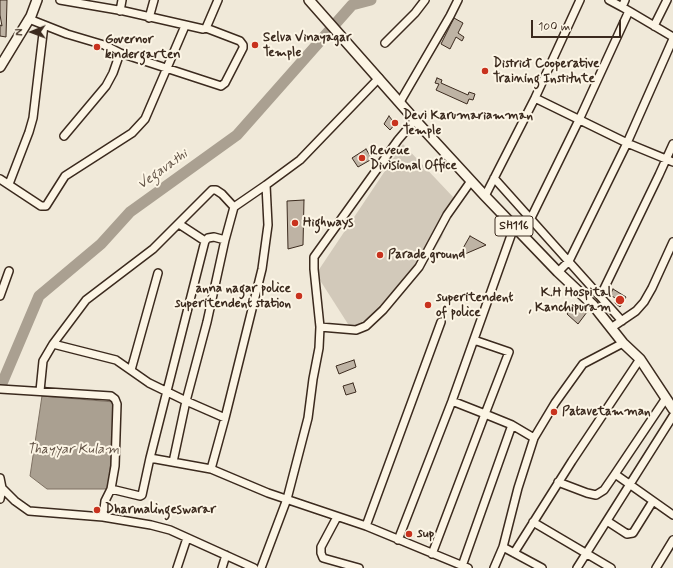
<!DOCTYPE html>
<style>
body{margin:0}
#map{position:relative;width:673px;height:568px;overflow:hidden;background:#f0e9d9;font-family:Mynerve,sans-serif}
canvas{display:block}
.north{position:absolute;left:12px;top:12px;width:40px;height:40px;-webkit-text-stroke:3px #fcf5e5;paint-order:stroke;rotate:269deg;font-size:11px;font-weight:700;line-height:16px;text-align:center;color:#3b2a1e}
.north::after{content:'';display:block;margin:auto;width:14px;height:18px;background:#3b2a1e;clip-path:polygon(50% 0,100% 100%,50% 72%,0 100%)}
.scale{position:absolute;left:531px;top:20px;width:90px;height:18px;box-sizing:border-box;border:2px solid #3b2a1e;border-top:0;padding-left:5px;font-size:12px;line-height:14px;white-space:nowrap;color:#3b2a1e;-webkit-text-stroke:3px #fcf5e5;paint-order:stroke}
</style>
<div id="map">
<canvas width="673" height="568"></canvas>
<div class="north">N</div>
<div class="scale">100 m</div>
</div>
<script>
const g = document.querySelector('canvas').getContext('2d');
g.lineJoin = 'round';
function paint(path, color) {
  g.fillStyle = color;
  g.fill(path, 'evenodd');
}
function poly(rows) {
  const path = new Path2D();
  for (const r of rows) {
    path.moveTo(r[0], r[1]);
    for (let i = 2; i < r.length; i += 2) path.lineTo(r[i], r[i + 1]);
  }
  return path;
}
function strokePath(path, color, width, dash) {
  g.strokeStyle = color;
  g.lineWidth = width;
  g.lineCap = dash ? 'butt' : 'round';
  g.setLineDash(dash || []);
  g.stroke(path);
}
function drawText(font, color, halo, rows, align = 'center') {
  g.font = font + ' Mynerve,sans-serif';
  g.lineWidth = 4;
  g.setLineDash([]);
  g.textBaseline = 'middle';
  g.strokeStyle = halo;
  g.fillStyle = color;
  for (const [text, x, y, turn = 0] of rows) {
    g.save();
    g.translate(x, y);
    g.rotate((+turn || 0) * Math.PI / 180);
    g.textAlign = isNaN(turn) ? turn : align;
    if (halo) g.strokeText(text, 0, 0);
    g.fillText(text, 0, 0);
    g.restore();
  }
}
paint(poly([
 [403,144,454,198,442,237,419,274,355,335,316,274]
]), '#d2c9ba');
const water = poly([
 [42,396,114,402,109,489,47,489,30,476,42,396]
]);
paint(water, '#aaa091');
strokePath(water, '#7e7163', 1);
strokePath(poly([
 [0,388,39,296,101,244,130,212,237,135,352,5,371,0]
]), '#aaa091', 11);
const building = poly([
 [0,0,7,0,6,37,0,36,0,25,2,26,0,15,0,0],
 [454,18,463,23,458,33,464,37,462,41,456,37,450,49,441,44,454,18],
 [437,78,442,80,441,83,468,95,469,92,475,94,473,100,469,99,467,104,436,90,439,84,435,83,437,78],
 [389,116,395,124,390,130,384,124,389,116],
 [366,149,372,159,358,167,352,158,366,149],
 [304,200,303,245,288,249,287,201,304,200],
 [470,236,486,245,458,257,470,236],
 [613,289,626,297,620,307,615,303,617,299,610,295,613,289],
 [575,303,587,312,578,324,567,314,575,303],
 [354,360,356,367,339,374,336,366,354,360],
 [353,383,356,392,346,395,343,386,353,383]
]);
paint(building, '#beb3a4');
strokePath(building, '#3b2a1e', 1);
const minor = poly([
 [60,0,124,11,203,29,206,28,218,0],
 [609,0,622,7],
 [120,11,122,0],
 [629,11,673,37],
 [149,18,154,0],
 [29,19,67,34,104,45,120,53,221,86,225,83,243,48,243,45,240,41,206,28],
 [654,26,667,0],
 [385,43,415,13,425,0],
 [535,98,627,143,673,162],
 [400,102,450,16,458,0],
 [64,136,106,86,113,73,120,53],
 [494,178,622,321],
 [0,179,41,206,46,206,65,176,132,133,145,119,185,26],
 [9,184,29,132,33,118,44,25],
 [485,196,535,98,580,0],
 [531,218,579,120,629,11,622,7,625,0],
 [179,224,205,241],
 [558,272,569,261,627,143,673,39],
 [601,295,659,175,673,144],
 [0,296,9,271],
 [320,327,356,330,366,326,383,310,419,267,447,215,471,181],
 [611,328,636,311,644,302,652,288,673,242],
 [474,340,509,352,485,414,512,425,534,438],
 [53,344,86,300,153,249,212,190,216,190,222,194,234,207],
 [131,370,158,273],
 [0,389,111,396,115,399,117,404,115,466,111,489,105,501,103,517],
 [40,391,43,361,53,344,116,360,149,383,186,401,225,418],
 [150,458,205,241,208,238,214,237,225,240],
 [173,462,186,401,207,322,225,240,234,207,266,185],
 [211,469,225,418,262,269,268,225,266,185,300,160,379,78],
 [615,474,666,398],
 [0,478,2,488,15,501,29,511,103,517,151,525,170,530,254,568],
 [558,482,587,493,596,495,604,490,615,474,673,515],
 [111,489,140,496,142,495,150,458,211,469,268,493,366,526,468,568],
 [0,499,2,488],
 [337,517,321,547,321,553,323,558,359,568],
 [607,521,627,534,633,533,653,501],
 [533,522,611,568],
 [366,526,441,322],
 [398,540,452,401,514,227],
 [503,547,542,568],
 [514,553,572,461,640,359],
 [432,554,485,414,452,401],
 [462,566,512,425],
 [177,568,187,538],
 [222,568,226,555],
 [261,568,287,499,308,418,313,379,319,348,320,327,314,269,314,257,398,140,415,120],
 [494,568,503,547,518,488,534,438,555,403,583,364,623,343],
 [577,568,673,416],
 [656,568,673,540]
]);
const major = poly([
 [309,0,415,120,485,196,558,272,593,305,623,343,640,359,673,409],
 [0,67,31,16,37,0]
]);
strokePath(minor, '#3b2a1e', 10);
strokePath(major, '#3b2a1e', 12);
strokePath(minor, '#fcf5e5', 7);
strokePath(major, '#fcf5e5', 9);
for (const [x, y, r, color] of [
 [255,45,4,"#c8321e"],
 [97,47,4,"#c8321e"],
 [485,71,4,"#c8321e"],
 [395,123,4,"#c8321e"],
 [362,158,4,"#c8321e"],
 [295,223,4,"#c8321e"],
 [380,255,4,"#c8321e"],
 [299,296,4,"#c8321e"],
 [620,300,5,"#c8321e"],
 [428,305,4,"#c8321e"],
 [554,412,4,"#c8321e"],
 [97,510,4,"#c8321e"],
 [409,534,4,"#c8321e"]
]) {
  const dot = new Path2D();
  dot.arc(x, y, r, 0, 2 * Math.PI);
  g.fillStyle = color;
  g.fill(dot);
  strokePath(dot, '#fcf5e5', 1.5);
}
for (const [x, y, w] of [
 [514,226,38]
]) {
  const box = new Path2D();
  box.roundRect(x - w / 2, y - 10, w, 20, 3);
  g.fillStyle = '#fcf5e5';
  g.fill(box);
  strokePath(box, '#3b2a1e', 1);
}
drawText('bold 12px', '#3b2a1e', null, [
 ["SH116",514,226]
]);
drawText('bold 13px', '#3b2a1e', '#fcf5e5', [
 ["Selva Vinayagar",263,38],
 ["Temple",263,53],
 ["Governor",105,40],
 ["kindergarten",105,55],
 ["District Cooperative",493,64],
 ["Training Institute",493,79],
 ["Devi Karumariamman",403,116],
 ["Temple",403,131],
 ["Reveue",370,151],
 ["Divisional Office",370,166],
 ["Highways",303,223],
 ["Parade ground",388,255],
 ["anna nagar police",291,289,"right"],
 ["superitendent station",291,304,"right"],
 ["K.H Hospital",611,293,"right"],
 [", Kanchipuram",611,308,"right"],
 ["superitendent",436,298],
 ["of police",436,313],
 ["Patavetamman",562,412],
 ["Dharmalingeswarar",105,510],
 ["sup",417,534]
], 'left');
drawText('italic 14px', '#625346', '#fcf5e5', [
 ["Vegavathi",163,170,-36],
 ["Thayyar Kulam",73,450]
]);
</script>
